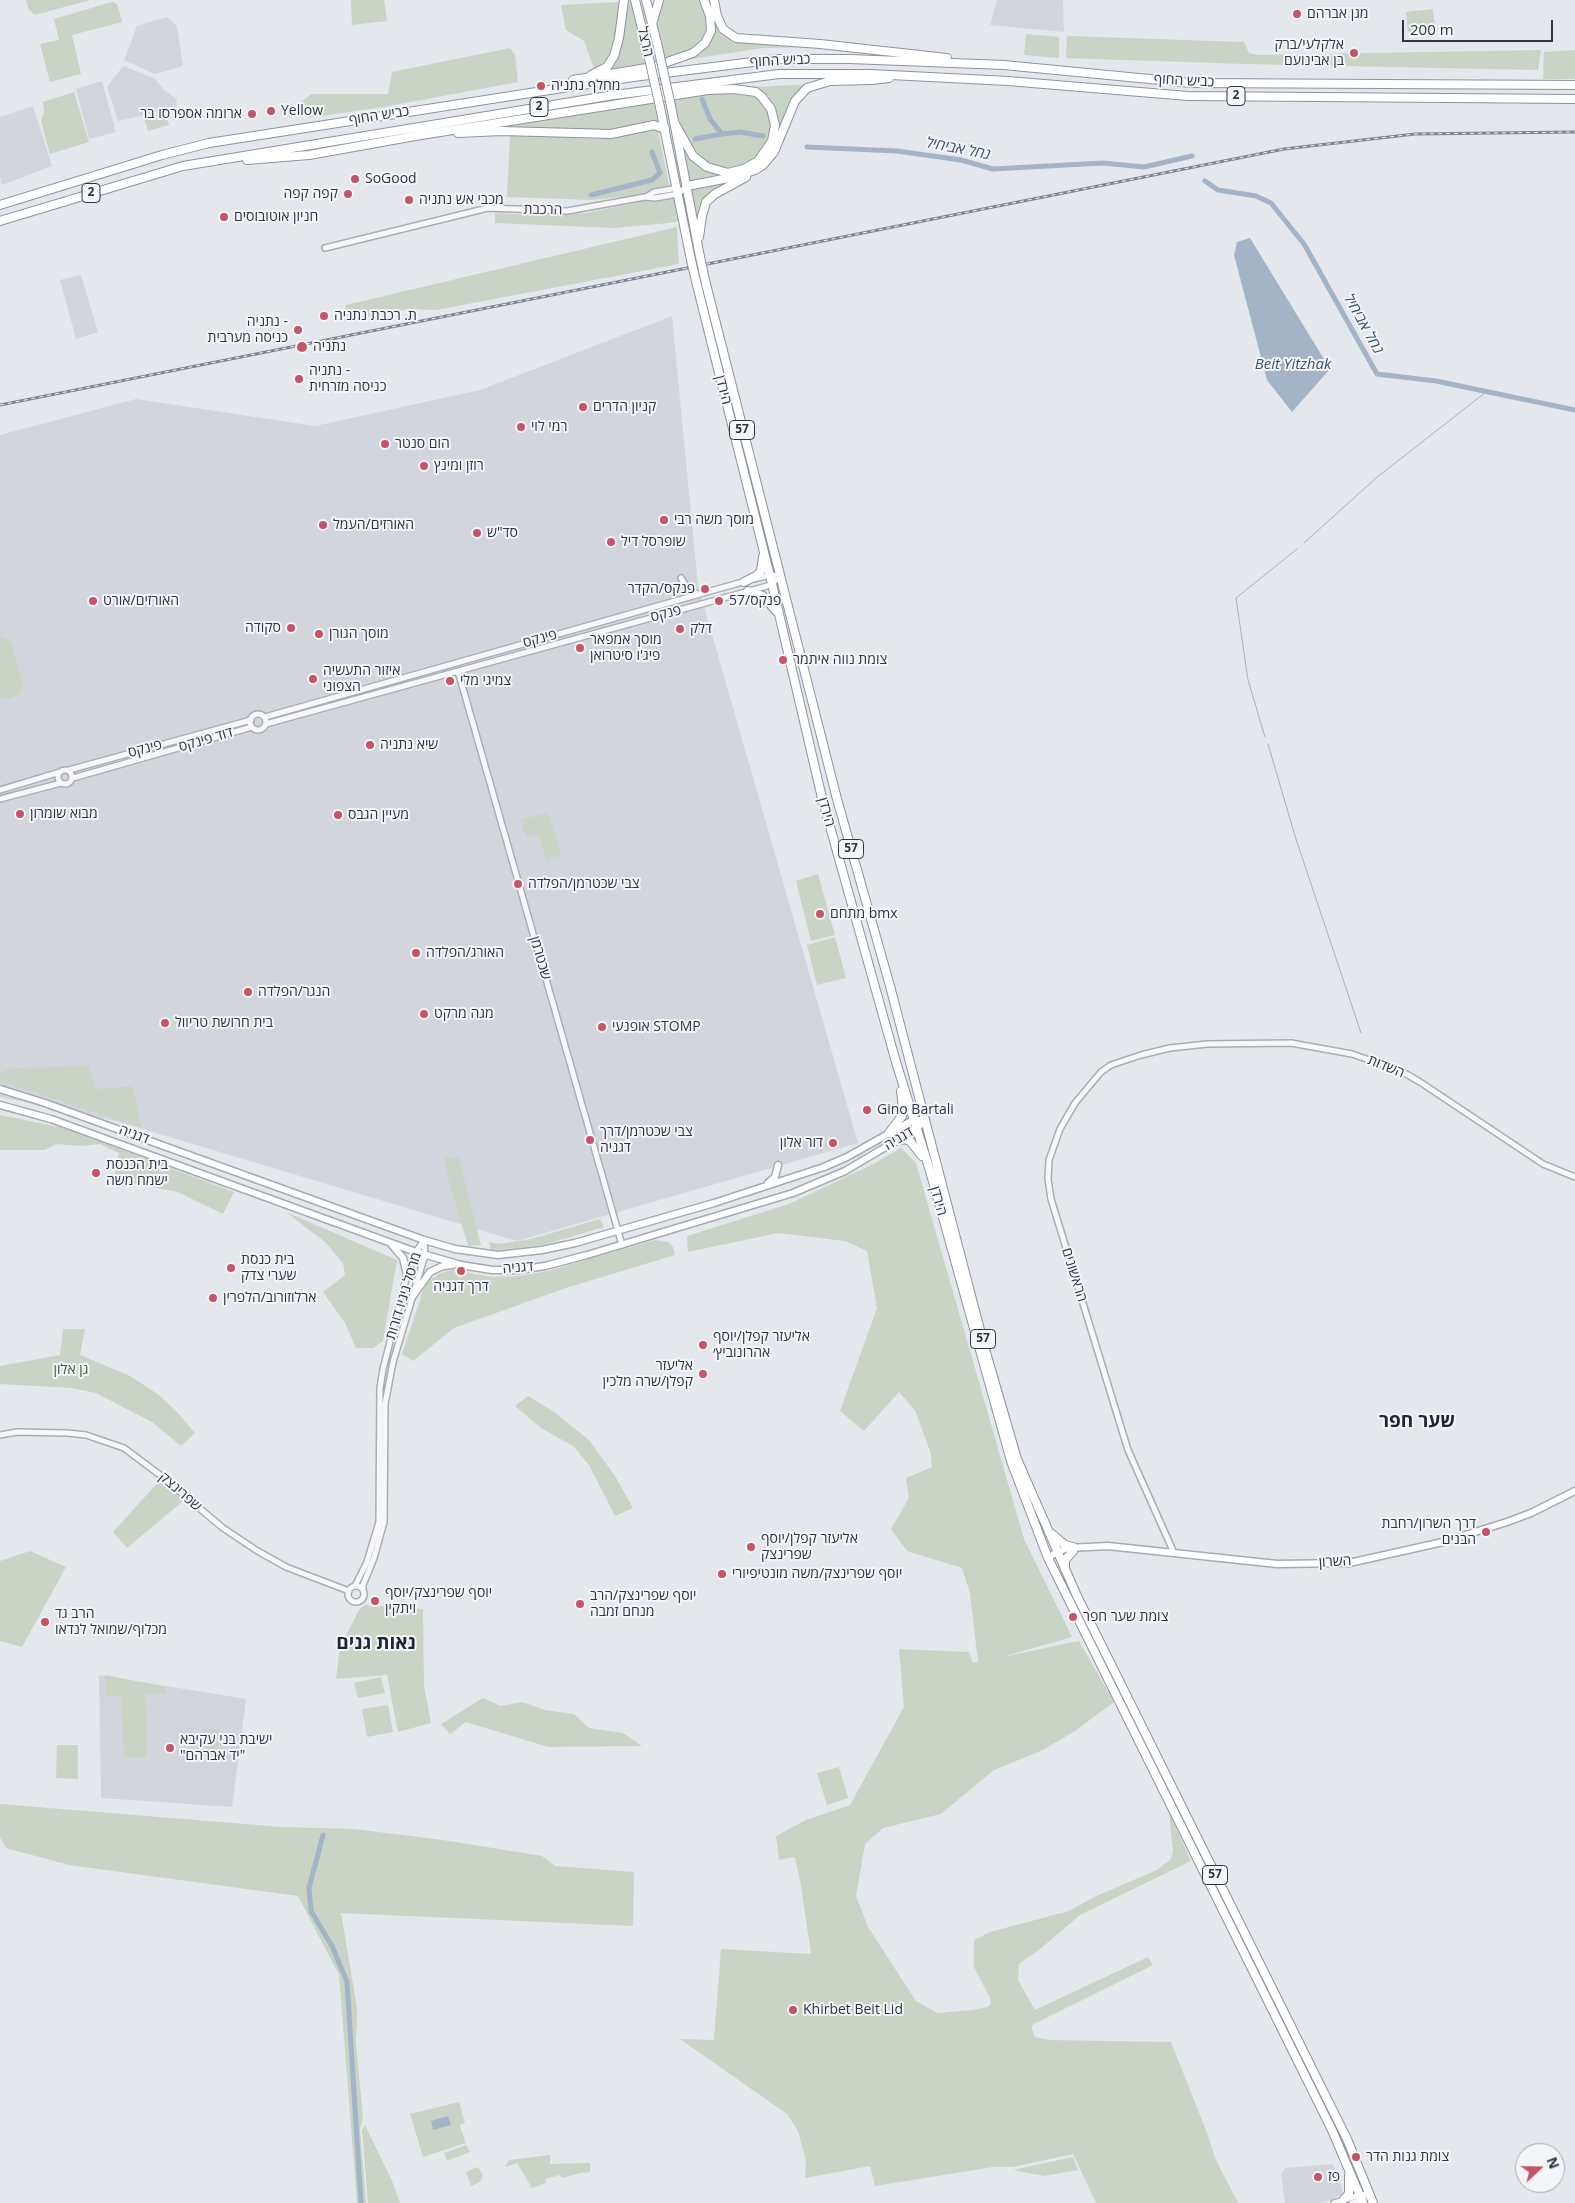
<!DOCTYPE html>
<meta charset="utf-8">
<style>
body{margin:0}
#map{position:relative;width:1575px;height:2203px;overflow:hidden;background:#e4e7eb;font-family:"Open Sans",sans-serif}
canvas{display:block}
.north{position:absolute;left:1515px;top:2143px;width:50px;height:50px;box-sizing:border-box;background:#f4f5f8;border:1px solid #a4a8af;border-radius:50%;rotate:69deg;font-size:14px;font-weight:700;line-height:20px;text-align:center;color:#2d3442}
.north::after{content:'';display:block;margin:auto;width:18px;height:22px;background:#c35564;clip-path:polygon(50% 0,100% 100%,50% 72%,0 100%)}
.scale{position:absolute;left:1402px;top:20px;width:151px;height:22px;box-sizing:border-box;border:2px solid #2d3442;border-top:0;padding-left:6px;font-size:15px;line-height:18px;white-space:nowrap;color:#2d3442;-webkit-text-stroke:4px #f4f5f8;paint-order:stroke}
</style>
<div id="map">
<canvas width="1575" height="2203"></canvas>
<div class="north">N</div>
<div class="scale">200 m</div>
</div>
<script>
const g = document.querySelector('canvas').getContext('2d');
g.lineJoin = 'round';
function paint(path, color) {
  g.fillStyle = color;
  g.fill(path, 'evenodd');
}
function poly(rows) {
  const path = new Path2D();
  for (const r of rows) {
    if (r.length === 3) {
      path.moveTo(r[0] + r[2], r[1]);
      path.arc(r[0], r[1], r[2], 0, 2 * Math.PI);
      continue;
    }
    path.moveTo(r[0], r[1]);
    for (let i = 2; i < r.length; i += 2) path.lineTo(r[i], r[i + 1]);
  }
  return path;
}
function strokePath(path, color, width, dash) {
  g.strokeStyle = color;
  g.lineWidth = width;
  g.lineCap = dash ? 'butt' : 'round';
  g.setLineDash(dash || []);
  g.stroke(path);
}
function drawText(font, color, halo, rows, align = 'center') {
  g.font = font + ' "Open Sans","Noto Sans Hebrew",sans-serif';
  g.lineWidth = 4;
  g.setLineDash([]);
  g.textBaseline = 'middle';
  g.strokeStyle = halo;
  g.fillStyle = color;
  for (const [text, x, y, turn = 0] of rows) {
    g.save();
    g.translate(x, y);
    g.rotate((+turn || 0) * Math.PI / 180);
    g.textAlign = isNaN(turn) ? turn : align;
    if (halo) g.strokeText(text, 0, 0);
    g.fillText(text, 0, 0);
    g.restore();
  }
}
paint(poly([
 [997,0,1063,0,1064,32,990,25],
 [167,17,177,26,183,66,155,74,124,60,137,26],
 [123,66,154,78,164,90,177,99,176,108,118,121,107,87],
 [102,81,116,132,89,139,76,89],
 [33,106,52,166,2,185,0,176,0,117],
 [81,275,98,332,76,339,60,280],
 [672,316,698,586,858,1143,517,1241,116,1121,0,1097,0,435,136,399,315,426,480,390],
 [99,1675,246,1699,232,1807,101,1798],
 [1333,2164,1342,2188,1342,2194,1331,2200,1322,2203,1285,2203,1281,2174,1286,2168]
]), '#d2d6dc');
paint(poly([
 [26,0,90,0,35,15,29,10],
 [351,0,384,0,387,21,352,25],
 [626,0,631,0,645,65,602,73,617,58,620,50],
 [663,0,700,0,706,12,707,30,702,41,691,50,672,58,664,58,657,31,658,14],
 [708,0,711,0,721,31,731,40,748,43,820,47,763,48,685,60,694,55,710,39],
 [112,2,117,4,122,22,72,35,81,74,50,82,40,44,59,40,54,19],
 [619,2,615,38,609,59,594,69,584,41,566,30,561,5],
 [1433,9,1435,29,1408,32,1406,12],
 [1026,34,1059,37,1059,58,1024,55],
 [1067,36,1244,42,1249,53,1258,55,1541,50,1538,70,1244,64,1066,58],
 [510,48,515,55,518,82,389,106,308,118,293,109,311,94,388,94,392,72],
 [1575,50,1575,79,1543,79,1544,52],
 [811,84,806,87,777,144,754,169,688,184,680,136,692,157,728,174,765,155,775,117,755,87],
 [74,92,89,142,50,154,41,121,44,112,43,102],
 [709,93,747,93,754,95,760,99,769,110,772,125,769,140,756,159,743,166,728,170,714,167,695,154,677,117,674,98],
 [654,103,658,123,645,122,615,130,510,128,509,124],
 [165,112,169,125,148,131,144,119],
 [658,130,669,185,641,195,590,200,507,197,510,135,606,139,646,131],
 [739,177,713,192,698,238,689,187],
 [674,198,679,221,669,223,614,228,495,223,495,213,540,215,586,213,644,201,656,202],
 [677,227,679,264,436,310,409,309,344,321,346,305],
 [0,636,6,638,11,643,23,684,18,695,9,699,0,698],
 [548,812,561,855,546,860,538,835,526,838,521,820],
 [818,874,835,935,811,941,796,881],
 [835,937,846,978,817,985,807,945],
 [88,1066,96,1089,132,1086,142,1128,0,1081,0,1073,11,1068],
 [0,1115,64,1128,234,1192,223,1214,178,1192,113,1180,119,1153,100,1144,82,1146,56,1144,45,1150,0,1150],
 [901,1148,916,1163,1024,1539,1072,1637,1002,1657,1079,1641,1114,1702,1075,1731,1043,1750,994,1770,941,1814,883,1828,865,1844,856,1896,868,1927,916,2001,938,2013,973,2010,988,2007,991,2004,990,1998,974,1967,974,1940,990,1932,1069,1911,1094,1897,1157,1870,1171,1859,1173,1851,1169,1812,1191,1861,1080,1915,1039,1950,1019,1964,1018,1980,1035,2010,1148,1957,1153,1965,1032,2025,1032,2029,1035,2037,1049,2040,1171,2042,1207,2133,1215,2158,1238,2203,1096,2203,1073,2154,1013,2167,993,2167,875,2186,870,2166,805,2178,806,2161,798,2131,787,2114,680,2039,714,2040,721,1949,811,1954,801,1885,795,1857,779,1860,776,1836,806,1820,850,1805,904,1707,899,1649,969,1652,973,1663,978,1662,970,1593,962,1568,907,1551,891,1529,909,1498,906,1478,932,1467,931,1454,915,1410,899,1392,864,1431,840,1411,877,1308,867,1251,845,1241,778,1233,688,1252,687,1236,789,1204,873,1164],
 [459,1157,481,1245,468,1246,448,1178,444,1158],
 [286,1212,397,1260,383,1341,373,1348,356,1348,345,1323,323,1292,345,1275,343,1263,325,1242],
 [600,1219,604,1227,543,1245,491,1251,489,1242,499,1244,531,1239],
 [655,1240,668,1242,673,1247,675,1255,566,1288,454,1328,413,1361,402,1354,426,1282,441,1273,452,1270,493,1277,519,1276,548,1271],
 [63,1329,85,1329,80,1355,130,1376,159,1395,178,1413,195,1433,181,1446,152,1422,96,1393,72,1388,0,1384,0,1366,60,1355],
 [528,1396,554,1412,589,1440,615,1476,633,1508,615,1516,589,1465,573,1446,541,1428,515,1406],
 [161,1479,183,1501,127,1548,113,1532],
 [30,1551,66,1567,22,1647,0,1641,0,1561],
 [365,1605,423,1609,424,1686,431,1723,398,1732,387,1675,336,1679,340,1647,359,1610],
 [105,1675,165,1687,166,1694,146,1694,147,1757,124,1757,121,1697,105,1696],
 [381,1677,385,1693,358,1698,354,1683],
 [483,1698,501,1706,522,1702,545,1710,574,1714,589,1728,623,1733,642,1746,548,1747,466,1722,450,1734,441,1724],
 [388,1705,393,1732,367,1737,362,1709],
 [205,1729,218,1729,218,1754,205,1754],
 [57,1745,78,1745,78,1779,56,1778],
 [839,1767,848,1798,827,1805,817,1773],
 [0,1804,282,1827,354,1829,443,1840,542,1856,555,1866,634,1872,633,1926,341,1913,357,2008,356,2044,363,2118,360,2128,366,2203,357,2203,339,1975,298,1896,69,1865,6,1848,0,1837],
 [459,2102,465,2123,460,2125,461,2130,466,2143,423,2157,410,2114],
 [365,2125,392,2181,400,2203,368,2203,362,2130],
 [466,2145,470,2152,447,2161,444,2153],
 [550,2155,550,2164,590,2163,590,2172,580,2173,562,2178,560,2175,545,2179,546,2183,532,2188,517,2163,505,2167,509,2160],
 [1073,2157,1078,2170,1044,2176,1013,2170],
 [478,2167,483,2175,480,2182,471,2186,466,2172]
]), '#c9d4c6');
paint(poly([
 [1250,238,1330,369,1292,412,1267,380,1234,255,1237,242],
 [448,2116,451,2125,433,2130,431,2121]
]), '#a3b4c7');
strokePath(poly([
 [1304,543,1376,478,1486,392],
 [1265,737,1248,680,1236,598,1297,549],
 [1268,744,1295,836,1361,1033]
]), '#a3b4c7', 1);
strokePath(poly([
 [702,99,710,119,722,134,740,132,763,136],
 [695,139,722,134],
 [807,147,897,151,961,160,993,169,1103,163,1144,167,1192,156],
 [1205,181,1218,190,1256,196,1271,203,1304,244,1377,374,1436,381,1575,410],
 [591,195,652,180,660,173,652,152],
 [323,1835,309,1888,311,1911,332,1946,347,1982,361,2203]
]), '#a3b4c7', 5);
const minor = poly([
 [646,197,654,192,678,188],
 [325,248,488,208,567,211,645,197,655,198,678,194,687,186],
 [681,578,688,589,698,594],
 [754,579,770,575,780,576],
 [458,671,622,1245],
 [258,722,8],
 [265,717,746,581],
 [266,724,767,586,772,584,780,576],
 [65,777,7],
 [69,770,251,720],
 [73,778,252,727],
 [0,790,60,772],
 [0,799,61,783],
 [0,1435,17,1432,67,1433,86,1435,124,1448,160,1475,223,1528,256,1550,286,1567,349,1591],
 [1174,1553,1128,1450,1051,1199,1048,1179,1049,1160,1060,1129,1075,1103,1101,1072,1111,1065,1141,1055,1170,1048,1207,1044,1291,1043,1352,1054,1401,1071,1420,1082,1543,1164,1575,1177],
 [356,1594,8],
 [355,1586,367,1562,379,1522,380,1388,383,1369,407,1275,416,1252,424,1240],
 [363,1589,363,1585,374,1558,384,1522,385,1404,393,1362,425,1255,424,1240],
 [1334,2203,1360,2195,1370,2194],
 [1352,2203,1364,2199]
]);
const major = poly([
 [0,1089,45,1103,424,1240,455,1249,498,1255,542,1250,575,1243,714,1203,824,1167,847,1157,913,1120,926,1120],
 [0,1105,51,1119,416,1252,461,1265,492,1270,518,1270,545,1266,587,1255,793,1193,845,1171,916,1129,926,1120],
 [768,1183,775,1177,778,1165],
 [392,1245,403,1258,407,1275],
 [413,1296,430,1272,443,1266,453,1265],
 [1048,1558,1057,1552,1068,1548,1108,1546,1277,1564,1349,1563,1443,1542,1507,1522,1531,1513,1575,1491]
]);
const highway = poly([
 [635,0,646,45],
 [646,0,657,43],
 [714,0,717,16,723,29,736,38,820,44,947,58],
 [653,21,659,0],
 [591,75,607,67,614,56,619,38,624,0],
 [573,80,653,67,693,53,705,43,711,31,710,16,704,0],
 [671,106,700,257],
 [660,107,691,260],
 [458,133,502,131,611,134,654,125,665,129],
 [247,160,309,155,421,135,708,90,734,89,756,92,762,97,771,109,775,125,772,141,758,161,744,169,728,173,707,167,693,156,674,122],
 [687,186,734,177,755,170,763,165,774,152,795,101,807,88,830,81,872,80,889,78],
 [0,205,162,155,209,143,633,77,777,59,850,59,1004,65,1191,83,1575,85],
 [0,221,183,166,614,95,779,74,871,74,1008,81,1188,96,1575,99],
 [699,237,702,216,706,202,715,194,746,177],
 [706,284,837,799,890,986,985,1349,1017,1459,1077,1596,1347,2139,1373,2203],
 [697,285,772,584,822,798,896,1062,930,1171,1011,1461,1048,1558,1332,2130,1363,2203],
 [744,582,756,576,761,571,763,557],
 [748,591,763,596,776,611],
 [889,1133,902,1116,903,1108,901,1091],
 [895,1141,905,1139,910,1141,922,1156],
 [1052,1534,1065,1545,1073,1547],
 [1065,1569,1065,1560,1073,1551],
 [1344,2199,1349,2194,1349,2175]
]);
strokePath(minor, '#a9aeb5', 8);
strokePath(major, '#a4abb5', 9);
strokePath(highway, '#8d94a0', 10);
strokePath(minor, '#f7f7f9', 5);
strokePath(major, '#fff', 6);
strokePath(highway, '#fff', 8);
const rail = poly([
 [0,405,1284,149,1415,134,1575,132]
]);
strokePath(rail, '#7f8693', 3);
strokePath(rail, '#f4f5f8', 1, [4]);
const highwayBridge = poly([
 [657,43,671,106],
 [646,45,660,107],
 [700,257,706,284],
 [691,260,697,285]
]);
strokePath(highwayBridge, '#8d94a0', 10, []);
strokePath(highwayBridge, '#fff', 8);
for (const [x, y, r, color] of [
 [1297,14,5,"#c35564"],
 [1354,53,5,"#c35564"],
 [541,86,5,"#c35564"],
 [271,111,5,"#c35564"],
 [252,114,5,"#c35564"],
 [355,179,5,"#c35564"],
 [348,194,5,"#c35564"],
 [409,200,5,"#c35564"],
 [224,217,5,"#c35564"],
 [324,316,5,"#c35564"],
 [298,330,5,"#c35564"],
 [302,347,6,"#c35564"],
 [299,379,5,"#c35564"],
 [583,407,5,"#c35564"],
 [521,427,5,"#c35564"],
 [385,444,5,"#c35564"],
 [424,466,5,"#c35564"],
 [664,520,5,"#c35564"],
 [323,525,5,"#c35564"],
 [477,533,5,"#c35564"],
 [611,542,5,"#c35564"],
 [705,589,5,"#c35564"],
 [93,601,5,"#c35564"],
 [719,601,5,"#c35564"],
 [291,628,5,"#c35564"],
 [680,629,5,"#c35564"],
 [319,634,5,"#c35564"],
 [580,648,5,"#c35564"],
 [783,660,5,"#c35564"],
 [313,679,5,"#c35564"],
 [450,681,5,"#c35564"],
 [370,745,5,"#c35564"],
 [20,814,5,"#c35564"],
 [338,815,5,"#c35564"],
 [518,884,5,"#c35564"],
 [820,914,5,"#c35564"],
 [416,953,5,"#c35564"],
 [248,992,5,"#c35564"],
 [424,1014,5,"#c35564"],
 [165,1023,5,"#c35564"],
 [602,1027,5,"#c35564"],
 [867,1110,5,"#c35564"],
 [590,1140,5,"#c35564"],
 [833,1143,5,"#c35564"],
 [96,1173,5,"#c35564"],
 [231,1268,5,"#c35564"],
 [461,1271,5,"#c35564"],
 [213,1298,5,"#c35564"],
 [703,1345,5,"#c35564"],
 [703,1374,5,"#c35564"],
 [1486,1532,5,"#c35564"],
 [751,1547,5,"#c35564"],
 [722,1574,5,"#c35564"],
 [375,1601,5,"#c35564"],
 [580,1604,5,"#c35564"],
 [1073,1617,5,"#c35564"],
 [45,1622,5,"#c35564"],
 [170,1748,5,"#c35564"],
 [793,2010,5,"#c35564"],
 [1356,2157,5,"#c35564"],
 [1318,2177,5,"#c35564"]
]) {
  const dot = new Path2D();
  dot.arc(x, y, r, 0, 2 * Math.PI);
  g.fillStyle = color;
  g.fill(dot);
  strokePath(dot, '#f4f5f8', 2);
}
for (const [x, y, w] of [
 [1236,96,18],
 [539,107,18],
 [91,193,18],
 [742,430,25],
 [851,849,25],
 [983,1339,25],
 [1215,1875,25]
]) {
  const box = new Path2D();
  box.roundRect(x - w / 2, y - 9.5, w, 19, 4);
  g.fillStyle = '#f4f5f8';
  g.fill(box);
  strokePath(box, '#2d3442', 1);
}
drawText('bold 12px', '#2d3442', null, [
 ["2",1236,96],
 ["2",539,107],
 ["2",91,193],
 ["57",742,430],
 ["57",851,849],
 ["57",983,1339],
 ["57",1215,1875]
]);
drawText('14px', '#2d3442', '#f4f5f8', [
 ["מגן אברהם",1307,14],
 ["אלקלעי/ברק",1344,45,"right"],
 ["בן אבינועם",1344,61,"right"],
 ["מחלף נתניה",551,86],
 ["Yellow",281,111],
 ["ארומה אספרסו בר",242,114,"right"],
 ["SoGood",365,179],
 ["קפה קפה",338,194,"right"],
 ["מכבי אש נתניה",419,200],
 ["חניון אוטובוסים",234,217],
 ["ת. רכבת נתניה",334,316],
 ["נתניה -",288,322,"right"],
 ["כניסה מערבית",288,338,"right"],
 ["נתניה",313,347],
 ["נתניה -",309,371],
 ["כניסה מזרחית",309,387],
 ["קניון הדרים",593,407],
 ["רמי לוי",531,427],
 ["הום סנטר",395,444],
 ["רוזן ומינץ",434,466],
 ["מוסך משה רבי",674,520],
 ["האורזים/העמל",333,525],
 ["סד\"ש",487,533],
 ["שופרסל דיל",621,542],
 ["פנקס/הקדר",695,589,"right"],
 ["האורזים/אורט",103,601],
 ["פנקס/57",729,601],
 ["סקודה",281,628,"right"],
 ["דלק",690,629],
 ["מוסך הגורן",329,634],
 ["מוסך אמפאר",590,640],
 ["פיג'ו סיטרואן",590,656],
 ["צומת נווה איתמר",793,660],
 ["איזור התעשיה",323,671],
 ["הצפוני",323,687],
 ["צמיגי מלי",460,681],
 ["שיא נתניה",380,745],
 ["מבוא שומרון",30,814],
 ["מעיין הגבס",348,815],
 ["צבי שכטרמן/הפלדה",528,884],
 ["מתחם bmx",830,914],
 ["האורג/הפלדה",426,953],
 ["הנגר/הפלדה",258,992],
 ["מגה מרקט",434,1014],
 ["בית חרושת טריוול",175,1023],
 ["אופנעי STOMP",612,1027],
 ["Gino Bartali",877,1110],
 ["צבי שכטרמן/דרך",600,1132],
 ["דגניה",600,1148],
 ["דור אלון",823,1143,"right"],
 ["בית הכנסת",106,1165],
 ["ישמח משה",106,1181],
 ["בית כנסת",241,1260],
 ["שערי צדק",241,1276],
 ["דרך דגניה",461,1287,"center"],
 ["ארלוזורוב/הלפרין",223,1298],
 ["אליעזר קפלן/יוסף",713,1337],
 ["אהרונוביץ׳",713,1353],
 ["אליעזר",693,1366,"right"],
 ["קפלן/שרה מלכין",693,1382,"right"],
 ["דרך השרון/רחבת",1476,1524,"right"],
 ["הבנים",1476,1540,"right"],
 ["אליעזר קפלן/יוסף",761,1539],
 ["שפרינצק",761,1555],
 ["יוסף שפרינצק/משה מונטיפיורי",732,1574],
 ["יוסף שפרינצק/יוסף",385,1593],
 ["ויתקין",385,1609],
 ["יוסף שפרינצק/הרב",590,1596],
 ["מנחם זמבה",590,1612],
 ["הרב גד",55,1614],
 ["מכלוף/שמואל לנדאו",55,1630],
 ["צומת שער חפר",1083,1617],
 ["ישיבת בני עקיבא",180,1740],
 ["\"יד אברהם\"",180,1756],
 ["Khirbet Beit Lid",803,2010],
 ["צומת גנות הדר",1366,2157],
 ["פז",1328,2177]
], 'left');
drawText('14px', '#2d3442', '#f4f5f8', [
 ["הרצל",645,42,77],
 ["כביש החוף",780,61,-3],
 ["כביש החוף",1184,81,3],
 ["כביש החוף",379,116,-9],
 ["הרכבת",543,210,1],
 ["הירדן",723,390,76],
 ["פנקס",666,614,-15],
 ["פינקס",540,639,-16],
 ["דוד פינקס",206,740,-16],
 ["פינקס",145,749,-15],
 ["הירדן",826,812,75],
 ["שכטרמן",540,958,74],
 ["השדות",1386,1067,22],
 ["דגניה",134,1135,20],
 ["דגניה",899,1139,-31],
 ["הירדן",938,1201,75],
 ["דגניה",518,1268,-5],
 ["הראשונים",1074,1275,73],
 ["מרסל ניניו דורות",404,1296,-73],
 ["שפרינצק",180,1492,41],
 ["השרון",1335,1562,-3]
]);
drawText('14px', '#415c3c', '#f4f5f8', [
 ["גן אלון",71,1370]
]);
drawText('italic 15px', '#3a5272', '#f4f5f8', [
 ["נחל אביחיל",958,149,11],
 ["נחל אביחיל",1363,324,61],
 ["Beit Yitzhak",1293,365]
]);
drawText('bold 19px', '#1f2533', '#f4f5f8', [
 ["שער חפר",1417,1422],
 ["נאות גנים",376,1644]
]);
</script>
